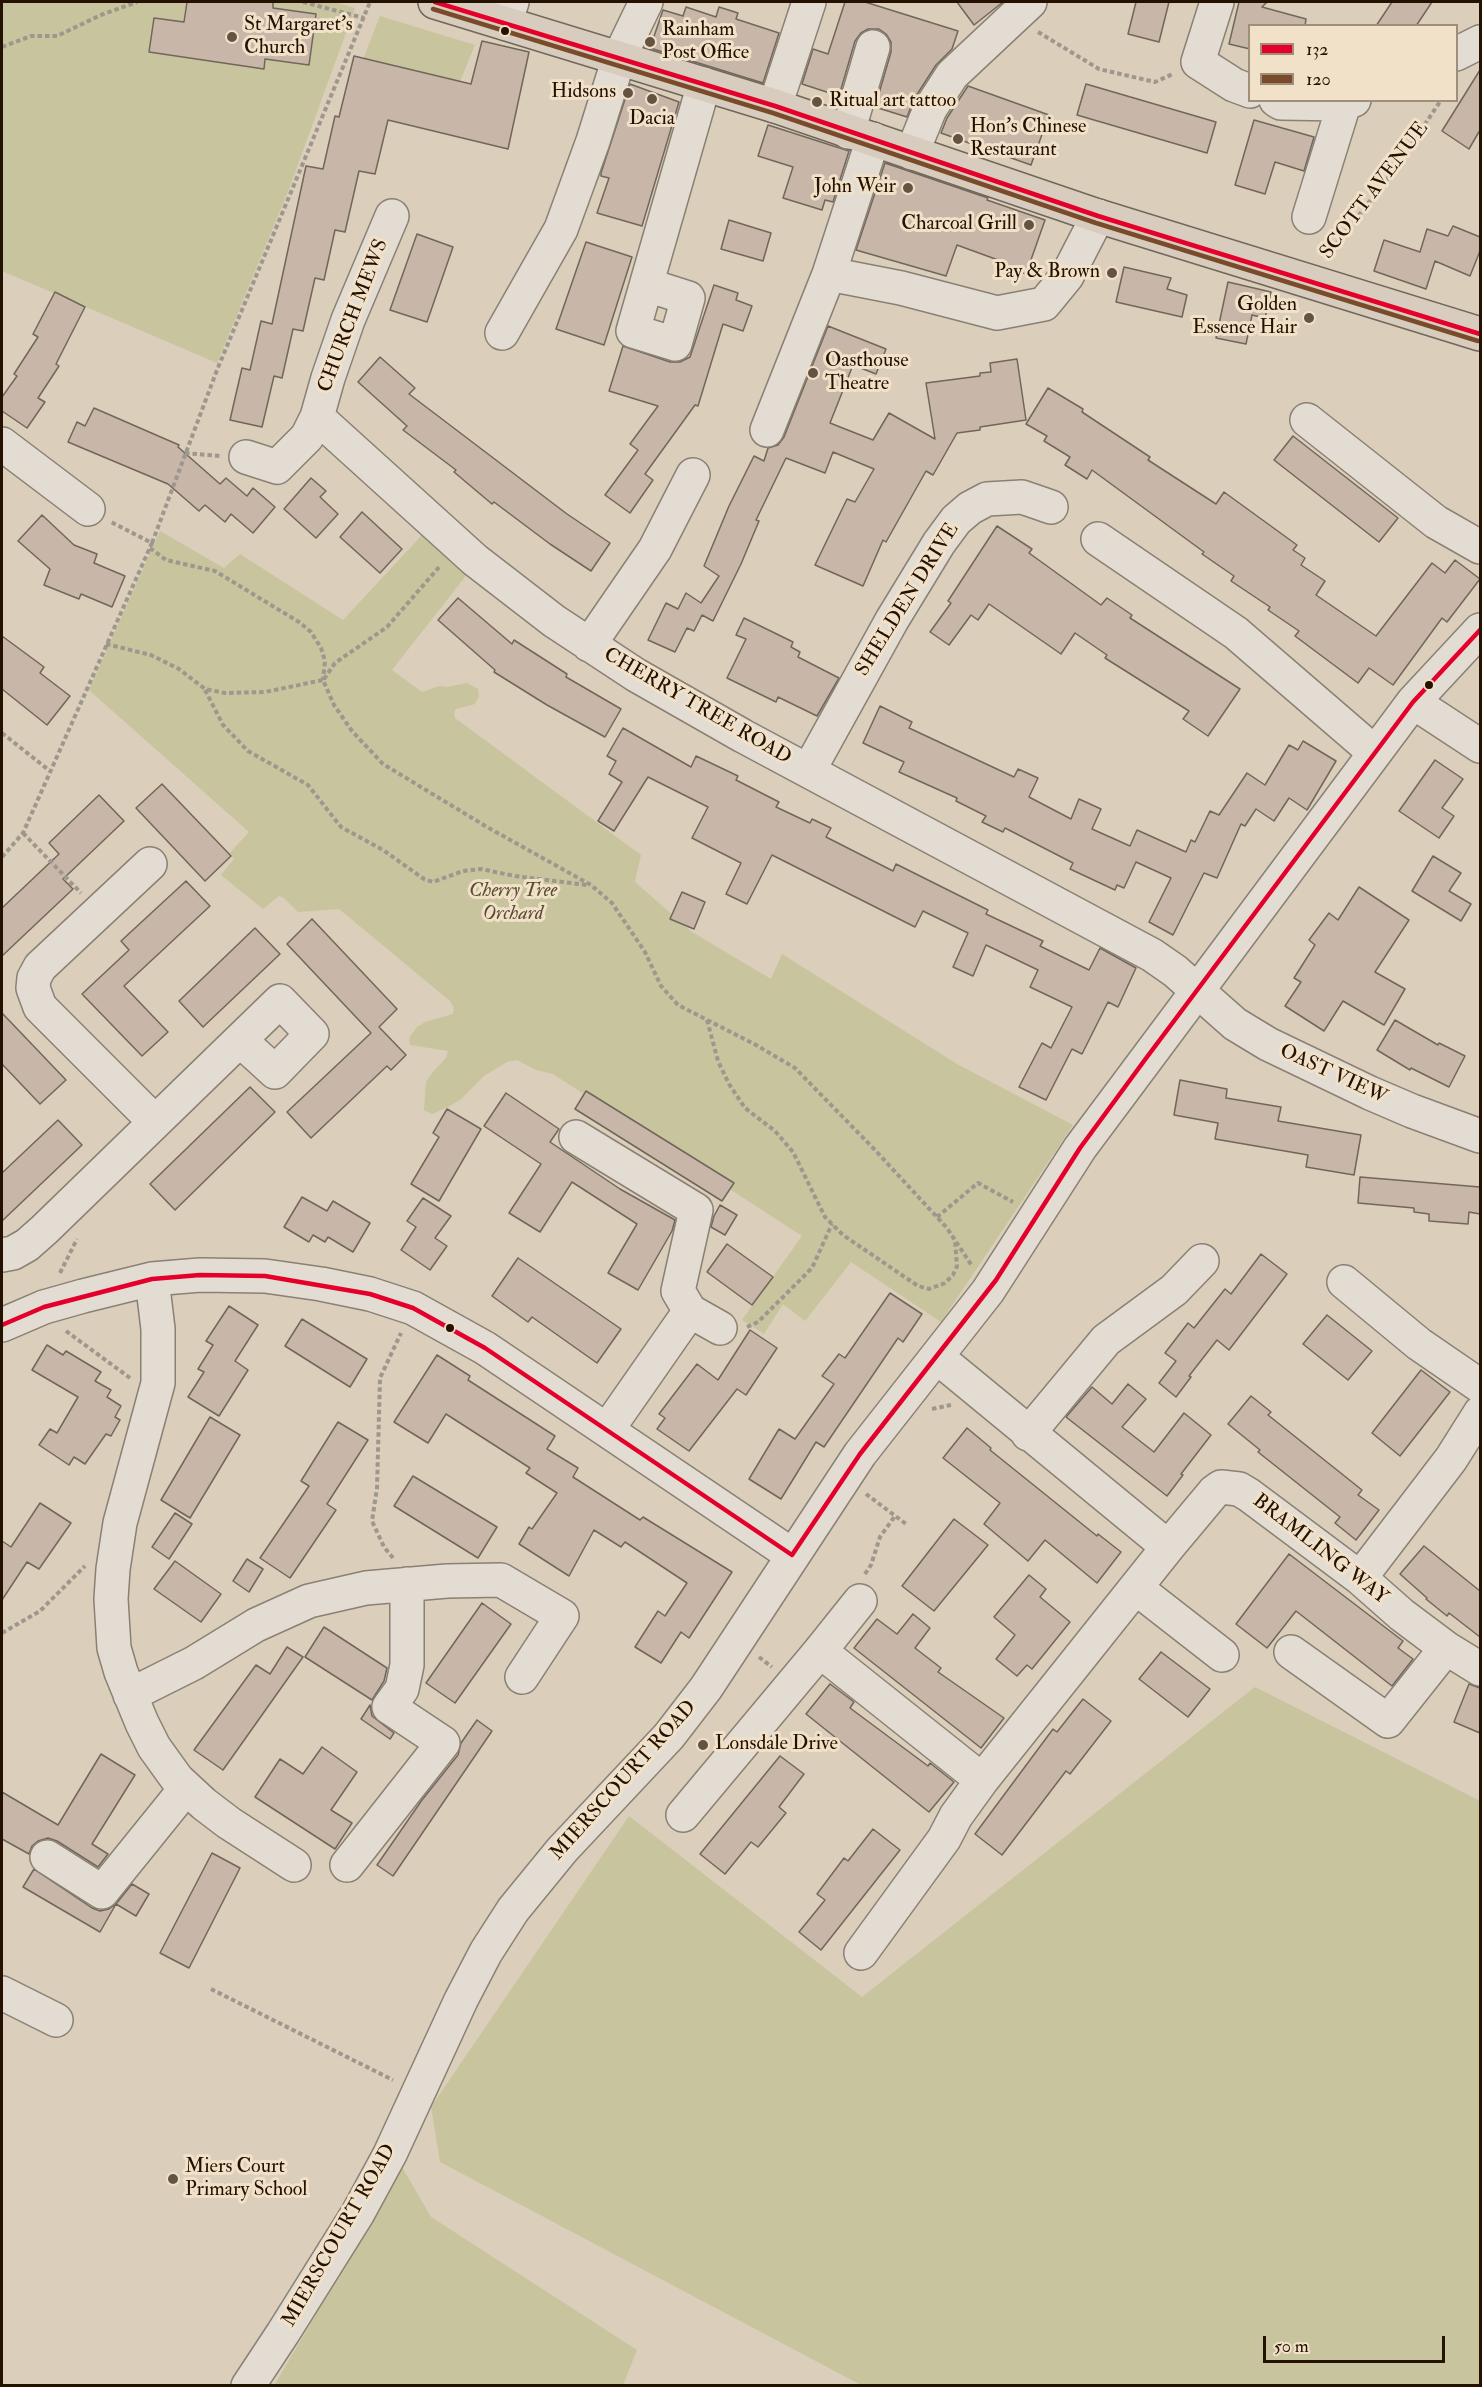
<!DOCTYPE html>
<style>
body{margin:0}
#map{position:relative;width:1482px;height:2387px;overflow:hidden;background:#dbceba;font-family:"IM FELL Double Pica",serif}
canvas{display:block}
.frame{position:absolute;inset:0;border:3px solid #241100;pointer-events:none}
.legend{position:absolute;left:1248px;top:24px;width:210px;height:78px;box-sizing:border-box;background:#f1e1c9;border:2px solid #9f8e79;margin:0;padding:8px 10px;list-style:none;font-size:18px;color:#241100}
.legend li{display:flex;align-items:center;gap:12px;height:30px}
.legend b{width:30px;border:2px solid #9f8e79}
.scale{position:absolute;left:1263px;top:2336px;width:182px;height:27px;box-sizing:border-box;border:3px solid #241100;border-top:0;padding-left:8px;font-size:18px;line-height:21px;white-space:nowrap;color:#241100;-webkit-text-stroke:4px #f1e1c9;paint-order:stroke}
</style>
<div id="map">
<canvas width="1482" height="2387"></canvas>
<div class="frame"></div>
<ul class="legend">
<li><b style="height:8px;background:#e4002b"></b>132</li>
<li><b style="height:8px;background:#7a4b2a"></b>120</li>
</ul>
<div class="scale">50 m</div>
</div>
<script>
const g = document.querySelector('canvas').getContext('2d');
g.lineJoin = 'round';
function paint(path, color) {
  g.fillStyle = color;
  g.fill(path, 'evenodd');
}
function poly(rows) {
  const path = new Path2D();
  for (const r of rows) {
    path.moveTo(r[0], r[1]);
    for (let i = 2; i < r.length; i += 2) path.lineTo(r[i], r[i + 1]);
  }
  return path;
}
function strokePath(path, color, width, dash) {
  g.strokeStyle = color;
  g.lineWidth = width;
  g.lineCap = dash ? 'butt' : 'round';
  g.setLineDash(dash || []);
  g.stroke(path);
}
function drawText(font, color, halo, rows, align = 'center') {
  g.font = font + ' "IM FELL Double Pica",serif';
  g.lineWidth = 6;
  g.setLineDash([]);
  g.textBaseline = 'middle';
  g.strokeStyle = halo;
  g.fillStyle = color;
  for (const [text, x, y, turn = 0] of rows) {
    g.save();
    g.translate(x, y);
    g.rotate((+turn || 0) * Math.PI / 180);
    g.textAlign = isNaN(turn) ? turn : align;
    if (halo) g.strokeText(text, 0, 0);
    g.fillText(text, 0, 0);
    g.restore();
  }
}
paint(poly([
 [2,2,334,2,355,8,289,189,217,363,2,271],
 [380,16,475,45,458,86,362,62],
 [160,531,224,568,240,554,343,620,423,534,468,573,392,670,422,692,439,686,447,687,467,683,478,689,479,696,475,704,456,709,454,713,455,718,641,855,635,882,692,932,771,979,782,954,957,1064,1073,1125,941,1322,851,1262,805,1321,783,1304,764,1334,742,1320,802,1236,553,1074,536,1070,517,1060,507,1062,484,1076,461,1099,450,1106,432,1114,424,1110,426,1082,432,1073,446,1058,448,1051,410,1045,409,1038,417,1027,425,1022,453,1014,454,1008,450,1001,339,909,298,912,284,898,279,896,263,909,221,875,234,859,229,854,249,832,89,690],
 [1255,1687,1480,1801,1480,2385,861,2385,440,2162,431,2107,629,1816,862,1997],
 [402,2167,431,2217,637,2350,623,2385,274,2386]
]), '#c8c49e');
const building = poly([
 [187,2,273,2,273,8,316,14,309,65,265,59,264,69,149,52,154,18,184,22,187,2],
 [845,2,865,2,958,31,952,49,936,65,914,99,907,117,875,107,891,52,891,42,886,34,879,29,868,29,861,33,855,41,839,96,802,84,813,49,828,54,845,2],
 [957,2,1003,2,974,25,957,2],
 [1136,2,1169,2,1159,42,1128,34,1136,2],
 [1239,2,1267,2,1262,7,1306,19,1305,26,1250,26,1250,49,1229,44,1239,2],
 [1392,2,1432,2,1416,26,1376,26,1392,2],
 [686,7,716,17,719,7,738,13,736,19,779,33,763,83,650,48,663,10,683,16,686,7],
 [482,41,529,52,508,149,388,120,375,174,359,171,345,232,335,230,324,280,315,278,303,331,293,329,282,378,274,376,262,427,230,420,242,368,250,370,261,321,272,324,306,166,323,169,335,116,339,117,354,56,471,84,482,41],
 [1480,70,1480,130,1469,149,1442,131,1480,70],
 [630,84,679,102,642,226,597,213,609,178,601,176,601,173,630,84],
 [1086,84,1216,122,1207,153,1077,115,1086,84],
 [968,86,1049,115,1031,165,941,133,947,118,968,86],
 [1254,120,1314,137,1304,171,1275,162,1265,194,1235,185,1254,120],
 [768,125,849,151,833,202,825,200,822,210,783,198,793,167,758,156,768,125],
 [885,163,988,198,987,200,1045,220,1026,274,997,264,998,260,957,245,946,276,856,250,885,163],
 [729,220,771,233,763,261,721,249,729,220],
 [1453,226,1480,237,1480,251,1470,276,1435,261,1426,289,1374,271,1384,240,1420,252,1427,229,1448,236,1453,226],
 [417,234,453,247,427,322,390,310,417,234],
 [586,242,632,257,604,345,556,329,586,242],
 [1124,267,1171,278,1167,289,1187,295,1182,317,1116,302,1124,267],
 [1228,282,1271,292,1265,318,1252,315,1246,344,1216,338,1228,282],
 [714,285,738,293,736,300,752,306,743,331,723,324,698,406,695,405,645,474,653,480,630,513,605,495,638,450,630,444,658,406,609,391,623,346,670,362,680,362,690,357,714,285],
 [55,292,85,307,56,364,59,366,38,398,45,402,27,428,2,411,2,397,17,376,14,374,38,337,33,334,55,292],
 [828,326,886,349,876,374,853,365,830,423,873,440,889,413,935,439,926,383,980,376,980,373,991,372,990,363,1017,359,1026,420,980,427,980,430,957,433,933,475,926,471,886,542,883,540,863,586,815,565,847,499,855,502,874,469,833,452,825,473,786,458,756,520,759,521,741,564,713,621,702,615,694,631,687,628,675,652,648,640,666,603,678,609,686,593,701,603,719,576,704,566,729,506,754,456,764,461,768,448,778,445,784,437,828,326],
 [380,357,415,388,409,394,567,514,610,543,591,571,550,544,494,502,492,504,454,472,456,470,403,430,407,426,358,382,380,357],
 [1048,388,1083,409,1082,412,1150,457,1148,460,1216,504,1224,492,1297,545,1293,550,1305,558,1301,565,1325,581,1316,595,1376,636,1432,563,1445,573,1455,560,1480,579,1447,622,1442,618,1393,685,1369,668,1358,683,1295,636,1299,631,1268,610,1270,607,1231,581,1234,576,1202,554,1204,552,1092,470,1087,479,1065,465,1070,457,1044,441,1047,436,1026,424,1048,388],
 [94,408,179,445,178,447,220,484,226,478,247,496,253,488,275,507,253,533,231,514,225,522,205,505,199,511,168,484,68,442,77,422,85,426,94,408],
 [1293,436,1398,518,1379,542,1274,460,1293,436],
 [311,478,326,491,320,497,338,514,316,538,284,509,311,478],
 [362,512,402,549,380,573,340,537,362,512],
 [42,515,74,545,97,554,94,563,125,576,112,607,81,594,79,599,44,585,50,569,18,541,42,515],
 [997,526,1032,549,1029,553,1101,605,1107,598,1132,615,1130,618,1240,689,1208,736,1183,719,1189,711,1105,658,1107,655,1075,633,1061,654,989,604,978,620,971,615,949,645,930,632,951,603,948,601,997,526],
 [458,598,512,644,514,640,567,674,566,677,621,709,605,737,547,705,494,672,495,670,438,620,458,598],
 [744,618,793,642,791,647,800,652,798,657,839,678,817,716,778,697,776,702,727,678,746,639,736,635,744,618],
 [2,636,44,667,40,673,70,696,47,725,2,689,2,636],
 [880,706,912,722,909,728,1014,777,1018,769,1038,778,1029,797,1071,819,1079,799,1101,809,1092,829,1130,846,1137,830,1186,852,1191,840,1195,842,1210,811,1219,815,1247,773,1265,785,1289,745,1298,750,1303,741,1336,761,1307,810,1289,798,1274,821,1256,809,1245,826,1241,824,1217,878,1204,873,1173,935,1149,922,1171,878,1136,862,1124,888,1117,885,1115,890,1070,869,1073,863,1005,828,1003,832,982,822,986,816,956,801,957,798,899,772,904,762,863,743,880,706],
 [623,728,691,767,696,756,738,776,736,780,779,802,776,807,810,823,812,819,831,828,826,837,893,871,896,864,988,910,986,914,1043,941,1040,946,1089,970,1100,948,1136,968,1118,1007,1108,1002,1082,1054,1072,1049,1046,1100,1019,1087,1042,1043,1051,1048,1072,1007,1030,987,1038,970,986,945,973,976,953,967,968,933,923,911,915,927,772,855,747,904,726,894,741,863,692,838,708,807,648,777,614,831,598,821,622,782,609,774,616,761,607,756,623,728],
 [1435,760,1463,779,1442,808,1454,816,1439,838,1399,811,1435,760],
 [162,784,231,856,205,881,136,808,162,784],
 [99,795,124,821,63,879,73,889,2,956,2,908,59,854,49,843,99,795],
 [1433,856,1461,873,1449,891,1471,904,1461,921,1412,891,1433,856],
 [186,881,210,906,124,986,168,1032,142,1056,82,994,129,950,121,941,186,881],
 [1359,887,1409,920,1375,972,1405,989,1384,1025,1343,1001,1324,1031,1285,1006,1301,982,1294,978,1315,945,1309,940,1329,913,1338,920,1359,887],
 [682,892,705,902,694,929,670,919,682,892],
 [312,919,397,1009,379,1027,406,1055,391,1070,387,1066,311,1138,287,1112,371,1033,287,944,312,919],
 [255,928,280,954,203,1027,179,1001,255,928],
 [2,1013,66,1080,40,1104,2,1064,2,1013],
 [1395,1020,1438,1045,1439,1043,1465,1056,1449,1087,1411,1068,1410,1070,1377,1050,1395,1020],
 [1180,1080,1227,1089,1226,1098,1281,1107,1278,1121,1361,1135,1354,1175,1306,1167,1308,1155,1215,1139,1218,1123,1174,1115,1180,1080],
 [250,1087,275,1112,175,1210,150,1184,250,1087],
 [586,1091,734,1183,722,1201,575,1109,586,1091],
 [506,1093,559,1129,550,1142,620,1189,675,1220,672,1231,638,1290,608,1273,637,1224,572,1182,540,1232,509,1213,541,1164,484,1126,506,1093],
 [447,1109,481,1129,439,1201,411,1184,439,1137,433,1133,447,1109],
 [58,1120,82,1145,2,1221,2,1173,58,1120],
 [1360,1177,1480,1187,1480,1214,1469,1212,1468,1224,1429,1221,1429,1214,1414,1212,1414,1208,1358,1203,1360,1177],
 [302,1197,327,1211,333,1201,370,1223,353,1252,328,1237,325,1242,313,1235,309,1242,284,1227,302,1197],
 [423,1198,451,1216,435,1238,447,1246,430,1270,401,1250,416,1227,407,1221,423,1198],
 [720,1205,737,1215,725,1235,711,1227,714,1216,720,1205],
 [727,1244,773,1277,752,1305,707,1272,727,1244],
 [1261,1254,1287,1274,1229,1350,1217,1340,1189,1376,1191,1377,1176,1397,1159,1383,1176,1361,1165,1353,1188,1323,1194,1328,1225,1289,1231,1294,1261,1254],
 [518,1258,621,1329,597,1363,532,1317,528,1322,492,1296,518,1258],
 [890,1293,922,1314,903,1342,898,1338,824,1447,816,1442,781,1499,749,1479,779,1429,795,1439,834,1384,822,1376,839,1354,845,1358,890,1293],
 [229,1306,258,1325,235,1361,248,1370,219,1416,188,1397,204,1372,198,1369,213,1345,206,1341,229,1306],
 [1327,1315,1372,1351,1348,1380,1303,1344,1327,1315],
 [302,1319,367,1359,350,1387,285,1346,302,1319],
 [750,1330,777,1348,746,1395,737,1389,689,1451,657,1429,665,1418,659,1414,697,1364,718,1380,750,1330],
 [47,1345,63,1355,66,1351,101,1372,95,1381,111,1390,107,1397,121,1406,115,1417,120,1420,111,1436,106,1434,85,1464,74,1457,69,1465,39,1445,50,1429,57,1433,78,1397,32,1370,47,1345],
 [437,1355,470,1376,468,1380,555,1436,547,1449,578,1468,573,1477,640,1520,643,1517,732,1572,689,1638,681,1632,661,1663,635,1647,658,1611,665,1616,687,1583,625,1542,621,1547,594,1530,569,1576,519,1544,529,1527,532,1529,557,1493,526,1473,530,1468,446,1414,428,1443,394,1422,437,1355],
 [1421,1370,1450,1392,1400,1456,1372,1433,1421,1370],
 [1128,1384,1146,1399,1122,1427,1154,1452,1184,1413,1211,1435,1181,1474,1183,1475,1167,1496,1066,1417,1092,1387,1112,1404,1128,1384],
 [1251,1396,1271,1412,1268,1415,1362,1490,1358,1495,1379,1510,1356,1540,1335,1523,1340,1517,1258,1452,1260,1450,1228,1424,1251,1396],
 [210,1417,240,1435,190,1518,161,1500,210,1417],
 [338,1422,368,1440,327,1504,336,1510,290,1578,260,1558,309,1486,301,1481,338,1422],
 [967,1428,991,1448,990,1450,1097,1536,1098,1534,1121,1552,1097,1583,1045,1540,1028,1561,984,1524,1000,1503,943,1458,967,1428],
 [413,1476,497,1527,478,1558,394,1506,413,1476],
 [40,1503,71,1523,39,1569,27,1562,2,1600,2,1541,11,1547,40,1503],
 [175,1513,192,1524,169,1559,152,1547,175,1513],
 [954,1519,988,1545,934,1611,902,1586,954,1519],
 [1424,1546,1480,1591,1480,1637,1449,1613,1447,1616,1426,1599,1427,1598,1400,1574,1424,1546],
 [1289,1554,1403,1641,1398,1648,1413,1659,1392,1686,1296,1611,1267,1648,1236,1624,1289,1554],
 [247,1559,263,1569,249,1592,233,1581,247,1559],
 [175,1561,221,1594,201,1622,154,1589,175,1561],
 [1029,1575,1046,1589,1040,1597,1070,1622,1032,1669,1027,1665,1017,1676,996,1659,1015,1635,994,1617,1029,1575],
 [482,1603,511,1624,455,1703,426,1683,482,1603],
 [913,1614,930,1628,915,1648,941,1668,938,1672,1004,1718,981,1748,854,1648,877,1619,897,1634,913,1614],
 [324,1627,387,1668,384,1681,372,1700,305,1657,324,1627],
 [287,1647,303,1657,223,1770,194,1750,256,1665,270,1674,287,1647],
 [1161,1652,1210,1689,1188,1717,1139,1679,1161,1652],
 [830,1684,854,1702,850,1708,928,1766,930,1763,954,1782,929,1812,806,1714,830,1684],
 [1469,1684,1480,1688,1480,1733,1454,1722,1469,1684],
 [1083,1699,1111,1721,1070,1774,1066,1771,1002,1855,975,1834,1053,1729,1057,1732,1083,1699],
 [370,1705,372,1716,394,1733,390,1739,361,1719,370,1705],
 [477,1720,492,1731,393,1876,377,1865,422,1800,458,1755,461,1743,477,1720],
 [322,1747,357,1772,331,1810,352,1823,335,1849,255,1797,280,1759,303,1774,322,1747],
 [101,1754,135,1775,92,1844,108,1854,98,1867,57,1841,48,1838,38,1841,32,1846,29,1854,2,1839,2,1792,58,1825,101,1754],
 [780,1756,804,1774,779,1807,786,1813,758,1847,751,1842,725,1874,700,1854,780,1756],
 [873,1829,900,1850,821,1950,799,1932,825,1900,817,1894,844,1858,848,1861,873,1829],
 [212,1853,240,1868,189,1968,160,1953,212,1853],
 [34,1869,92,1908,100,1911,109,1909,116,1904,132,1884,149,1894,136,1916,116,1904,100,1932,23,1887,34,1869]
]);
paint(building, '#c8b6a9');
strokePath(building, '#70675a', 1.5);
const minor = poly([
 [1217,2,1198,62,1234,85,1250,91],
 [505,23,512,2],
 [1456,54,1480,42],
 [1276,100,1281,103,1344,104,1354,100],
 [775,106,809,2],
 [848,132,873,47],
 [912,153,930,109,952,75,1030,2],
 [1309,217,1344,104],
 [829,274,901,288,997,313,1044,304,1067,276,1098,216],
 [647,285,688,298,675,344,633,331,704,84],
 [502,333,561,229,593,141,619,58,646,2],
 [317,417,328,378,348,320,392,216],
 [1307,420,1436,522,1480,547],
 [767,430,829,274,873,139],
 [2,444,88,509],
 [246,457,277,467,307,437,317,417,475,560,554,621,636,675,743,736,1152,955,1175,971,1235,1024,1268,1044,1370,1093,1412,1111,1480,1136],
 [1098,539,1236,633,1374,752],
 [589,645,655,549,693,475],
 [1413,702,1480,746],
 [809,770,892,620,939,543,956,520,970,508,987,499,1022,497,1051,507],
 [150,864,40,967,34,978,33,988,40,1007,155,1122],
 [576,1137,696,1210,678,1291,690,1311,720,1328],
 [2,1255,13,1253,27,1245,44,1230,280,1001,312,1034,275,1072,241,1041],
 [152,1279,158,1329,158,1383,120,1523,113,1569,111,1599,114,1648,121,1672,142,1723,154,1747,177,1779,204,1804,229,1823,294,1865],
 [1344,1282,1419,1344,1480,1386],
 [2,1325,44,1307,83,1296,152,1279,200,1275,265,1276,321,1284,370,1294,413,1308,485,1348,792,1555],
 [937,1357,1168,1547],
 [607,1430,690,1311],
 [1028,1434,1106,1340,1174,1290,1202,1261],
 [1360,1578,1451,1459,1480,1413],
 [1136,1588,1222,1655],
 [820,1651,860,1601],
 [1291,1652,1388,1721,1446,1648],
 [130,1695,194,1663,256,1625,309,1601,366,1588,447,1581,501,1580,562,1616,522,1677],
 [683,1815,820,1651,982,1780],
 [47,1857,102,1892,186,1788],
 [347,1865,443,1743,389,1707,402,1689,407,1665,407,1584],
 [861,1953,944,1839,956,1816,982,1780,1168,1547,1214,1492,1221,1487,1239,1489,1249,1495,1360,1578,1402,1615,1446,1648,1480,1669],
 [2,1993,56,2020],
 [248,2386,283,2333,358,2213,390,2154,461,2000,486,1952,513,1910,562,1850,669,1736,706,1688,860,1454,988,1291,1080,1148,1413,702,1480,630]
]);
const major = poly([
 [435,2,775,106,1098,216,1480,334]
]);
strokePath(minor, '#8a8073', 36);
strokePath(major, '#70675a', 36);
strokePath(poly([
 [303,2,364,18],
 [1038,32,1099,69,1155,82,1173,74],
 [2,47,31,36,57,36,101,15,137,2],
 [1326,257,1395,169,1441,100],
 [185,453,220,456],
 [152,543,217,370,370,2],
 [150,548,166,560,215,571,299,622,311,632,321,648,325,661,323,680],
 [106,644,151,655,179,669,205,689,225,693,265,692,323,680,334,705,352,731,383,764,487,827,591,885,612,903,645,952,661,986,678,1005,756,1045,795,1068,875,1150,947,1228,972,1266],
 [324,679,335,663,387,627,440,566],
 [205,690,223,725,248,751,308,785,341,827,383,850,424,879,433,882,463,871,481,869,515,876,587,885],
 [2,733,50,771],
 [23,833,81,893],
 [2,857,23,833,152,543,111,522],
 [707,1020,718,1061,729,1084,745,1108,775,1131,793,1152,825,1217,843,1235,918,1286,929,1289,945,1283,953,1275,957,1266,955,1240],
 [937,1217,978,1183,1013,1202],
 [60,1273,77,1239],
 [747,1327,758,1322,812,1268,832,1224],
 [66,1331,130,1378],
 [932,1409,951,1405],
 [866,1494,906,1524],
 [393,1558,384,1547,372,1521,377,1488,380,1378,401,1333],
 [865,1574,871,1565,880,1537,895,1516],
 [2,1633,40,1611,85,1566],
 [759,1657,772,1667],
 [211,1989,393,2080]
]), '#9e978d', 4, [4.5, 3]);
strokePath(minor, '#e3dcd2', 33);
strokePath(major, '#d7ccbd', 33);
strokePath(poly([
 [435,2,775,106,1098,216,1480,334],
 [2,1325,44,1307,152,1279,200,1275,265,1276,370,1294,413,1308,485,1348,792,1555,860,1454,996,1280,1080,1148,1144,1061,1413,702,1480,630]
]), '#e4002b', 4.5);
strokePath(poly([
 [433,9,773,113,1096,223,1478,341]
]), '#7a4b2a', 4.5);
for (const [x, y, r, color] of [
 [505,31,5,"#241100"],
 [232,37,6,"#645341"],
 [650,42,6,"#645341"],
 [628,93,6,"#645341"],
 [652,99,6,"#645341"],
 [817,102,6,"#645341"],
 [958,139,6,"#645341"],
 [908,188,6,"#645341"],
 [1029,225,6,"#645341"],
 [1112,273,6,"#645341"],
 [1309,318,6,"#645341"],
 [813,373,6,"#645341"],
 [1429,685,5,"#241100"],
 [450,1328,5,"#241100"],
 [703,1745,6,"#645341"],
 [173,2179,6,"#645341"]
]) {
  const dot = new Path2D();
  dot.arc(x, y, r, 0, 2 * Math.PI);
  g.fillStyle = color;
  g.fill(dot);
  strokePath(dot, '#f1e1c9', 2);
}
drawText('20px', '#241100', '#f1e1c9', [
 ["St Margaret's",244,26],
 ["Church",244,49],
 ["Rainham",662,31],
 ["Post Office",662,54],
 ["Hidsons",616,93,"right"],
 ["Ritual art tattoo",829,102],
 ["Dacia",652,120,"center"],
 ["Hon's Chinese",970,128],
 ["Restaurant",970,151],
 ["John Weir",896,188,"right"],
 ["Charcoal Grill",1017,225,"right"],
 ["Pay & Brown",1100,273,"right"],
 ["Golden",1297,306,"right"],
 ["Essence Hair",1297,329,"right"],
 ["Oasthouse",825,362],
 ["Theatre",825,385],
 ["Lonsdale Drive",715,1745],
 ["Miers Court",185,2168],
 ["Primary School",185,2191]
], 'left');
drawText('20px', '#241100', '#f1e1c9', [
 ["SCOTT AVENUE",1375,191,-53],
 ["CHURCH MEWS",354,316,-69],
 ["SHELDEN DRIVE",908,600,-58],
 ["CHERRY TREE ROAD",697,707,30],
 ["OAST VIEW",1333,1075,25],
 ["BRAMLING WAY",1320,1550,38],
 ["MIERSCOURT ROAD",624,1781,-48],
 ["MIERSCOURT ROAD",340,2236,-60]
]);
drawText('italic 20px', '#584c30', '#f1e1c9', [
 ["Cherry Tree",513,892],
 ["Orchard",513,915]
]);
</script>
